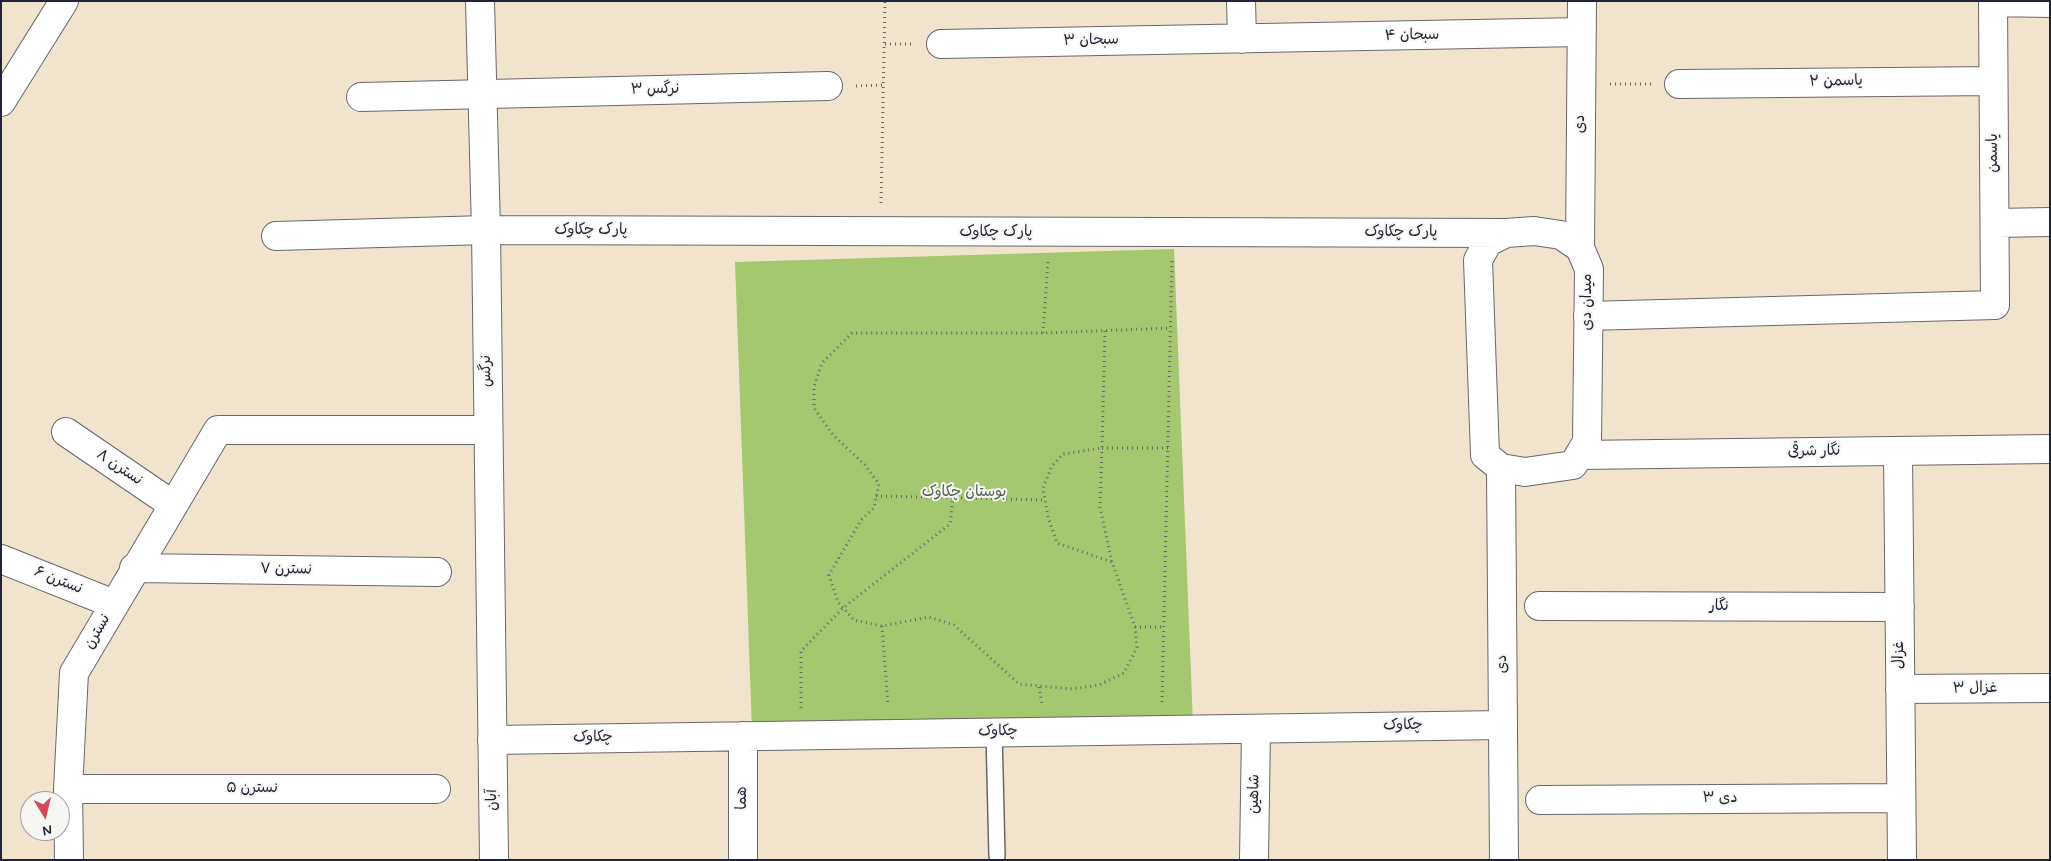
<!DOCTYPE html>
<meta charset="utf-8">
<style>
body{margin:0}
#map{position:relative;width:2051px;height:861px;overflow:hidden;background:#f0e5cc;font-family:Mynerve,sans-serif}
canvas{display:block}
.frame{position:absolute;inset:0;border:2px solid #22223b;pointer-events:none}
.north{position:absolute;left:20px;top:791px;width:50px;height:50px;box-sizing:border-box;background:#f6f6f2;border:1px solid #a1a1a9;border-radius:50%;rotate:171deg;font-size:14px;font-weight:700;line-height:20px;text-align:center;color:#22223b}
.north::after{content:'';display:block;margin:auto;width:18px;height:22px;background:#d1495b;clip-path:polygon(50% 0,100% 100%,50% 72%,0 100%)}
</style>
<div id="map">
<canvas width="2051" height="861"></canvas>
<div class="frame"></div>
<div class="north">N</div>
</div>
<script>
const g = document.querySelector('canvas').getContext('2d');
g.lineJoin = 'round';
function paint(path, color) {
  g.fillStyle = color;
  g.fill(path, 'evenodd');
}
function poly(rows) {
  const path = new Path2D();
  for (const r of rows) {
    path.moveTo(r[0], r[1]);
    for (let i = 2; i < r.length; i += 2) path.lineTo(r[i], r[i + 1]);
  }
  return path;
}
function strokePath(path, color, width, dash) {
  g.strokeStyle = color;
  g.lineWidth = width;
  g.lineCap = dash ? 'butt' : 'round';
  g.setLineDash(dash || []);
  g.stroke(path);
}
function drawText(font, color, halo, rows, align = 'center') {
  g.font = font + ' Mynerve,"Playpen Sans Arabic",sans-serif';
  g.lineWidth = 4;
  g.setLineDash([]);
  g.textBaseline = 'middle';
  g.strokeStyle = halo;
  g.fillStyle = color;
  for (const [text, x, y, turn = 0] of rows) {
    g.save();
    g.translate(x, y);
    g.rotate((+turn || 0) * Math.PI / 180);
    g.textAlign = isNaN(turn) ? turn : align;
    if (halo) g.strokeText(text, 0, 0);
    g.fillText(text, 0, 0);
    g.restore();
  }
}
paint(poly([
 [1174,249,1193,724,752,730,735,262]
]), '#a5c770');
const service = poly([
 [994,732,997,856]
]);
const minor = poly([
 [1241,1,1242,39],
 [1993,2,2050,3],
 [941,44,1581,32],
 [1679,84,1993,81],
 [361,97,828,86],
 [1995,223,2050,222],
 [276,236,486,230],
 [1588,316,1995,305,1993,1],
 [66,432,173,505],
 [1898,451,1902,860],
 [1,559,114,604],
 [134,568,437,572],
 [1539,606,1900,607],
 [1900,689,2050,688],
 [743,736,743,860],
 [492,740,1503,725],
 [68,789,436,789],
 [1540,800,1901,798],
 [69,860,68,789,74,673,218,430,488,430],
 [1254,860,1256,729]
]);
const tertiary = poly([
 [480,1,486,230,494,860],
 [486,230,1506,233],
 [1534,231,1561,235,1580,248,1589,269,1587,442,1573,465,1525,472,1501,468,1485,455,1478,260,1488,242,1506,233,1534,231],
 [1580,248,1582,1],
 [1579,455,2050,449],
 [1501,468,1504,860]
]);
const secondary = poly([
 [1,102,64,1]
]);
strokePath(service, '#6a666e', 18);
strokePath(minor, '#6a666e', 30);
strokePath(tertiary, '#6a666e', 30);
strokePath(secondary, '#6a666e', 30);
strokePath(poly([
 [885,44,912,44],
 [1610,84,1651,84],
 [856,86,884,85],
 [881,203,885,1],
 [1105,331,1102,448,1063,454,1052,466,1043,488,1048,517,1057,543,1112,562],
 [1043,333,1048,261],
 [1168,448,1102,448,1100,507,1112,562,1135,627,1137,647,1124,673,1099,685,1072,689,1019,684,954,625,929,617,882,626,854,620,838,602,829,575,861,520,874,508,879,484,865,465,833,435,814,408,814,387,822,363,852,333,1043,333,1171,328],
 [876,496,1045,500],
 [882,626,888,705],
 [1135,627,1164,627],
 [1039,687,1042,704],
 [1162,702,1172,261],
 [801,708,801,651,843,608,950,524,953,498]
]), '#6a666e', 3, [1, 4]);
strokePath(service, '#fff', 15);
strokePath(minor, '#fff', 28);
strokePath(tertiary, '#fff', 28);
strokePath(secondary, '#fff', 28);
drawText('15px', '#22223b', '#f6f6f2', [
 ["سبحان ۴",1412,36,-1],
 ["سبحان ۳",1091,41,-1],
 ["یاسمن ۲",1836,82,-1],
 ["نرگس ۳",655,90,-1],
 ["دی",1581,124,-90],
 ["یاسمن",1994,153,-90],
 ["پارک چکاوک",591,231],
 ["پارک چکاوک",996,233],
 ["پارک چکاوک",1401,233],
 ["میدان دی",1588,302,-90],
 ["نرگس",487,371,-91],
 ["نگار شرقی",1814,452,-1],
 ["نسترن ۸",119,468,34],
 ["نسترن ۷",286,570,1],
 ["نسترن ۶",58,581,22],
 ["نگار",1719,607],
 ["نسترن",98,632,-60],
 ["غزال",1900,655,-90],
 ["دی",1503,664,-91],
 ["غزال ۳",1975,689,-1],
 ["چکاوک",1403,726,-1],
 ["چکاوک",998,732,-1],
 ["چکاوک",593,738,-1],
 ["نسترن ۵",252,789],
 ["شاهین",1255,794,-89],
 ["هما",743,798,-90],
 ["دی ۳",1720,799],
 ["آبان",493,800,-91]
]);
drawText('15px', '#505c4e', '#f6f6f2', [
 ["بوستان چکاوک",964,493]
]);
</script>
